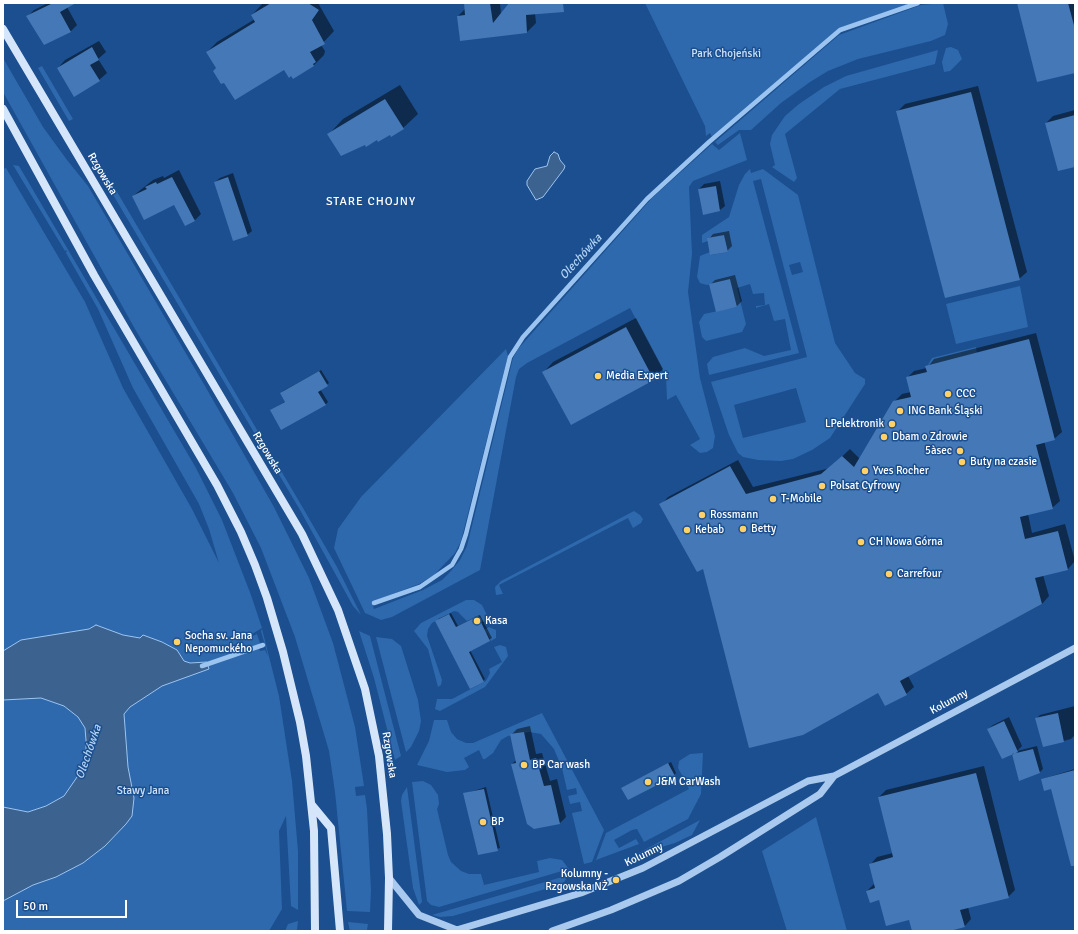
<!DOCTYPE html>
<meta charset="utf-8">
<style>
body{margin:0}
#map{position:relative;width:1078px;height:934px;overflow:hidden;background:#1b4f8f;font-family:Signika,sans-serif}
canvas{display:block}
.frame{position:absolute;inset:0;border:4px solid #fff;pointer-events:none}
.scale{position:absolute;left:16px;top:900px;width:111px;height:18px;box-sizing:border-box;border:2px solid #fff;border-top:0;padding-left:5px;font-size:12px;line-height:14px;white-space:nowrap;color:#fff;-webkit-text-stroke:3px #1b4f8f;paint-order:stroke}
</style>
<div id="map">
<canvas width="1078" height="934"></canvas>
<div class="frame"></div>
<div class="scale">50 m</div>
</div>
<script>
const g = document.querySelector('canvas').getContext('2d');
g.lineJoin = 'round';
function paint(path, color) {
  g.fillStyle = color;
  g.fill(path, 'evenodd');
}
function poly(rows) {
  const path = new Path2D();
  for (const r of rows) {
    path.moveTo(r[0], r[1]);
    for (let i = 2; i < r.length; i += 2) path.lineTo(r[i], r[i + 1]);
  }
  return path;
}
function strokePath(path, color, width, dash) {
  g.strokeStyle = color;
  g.lineWidth = width;
  g.lineCap = dash ? 'butt' : 'round';
  g.setLineDash(dash || []);
  g.stroke(path);
}
function drawText(font, color, halo, rows, align = 'center') {
  g.font = font + ' Signika,sans-serif';
  g.lineWidth = 3;
  g.setLineDash([]);
  g.textBaseline = 'middle';
  g.strokeStyle = halo;
  g.fillStyle = color;
  for (const [text, x, y, turn = 0] of rows) {
    g.save();
    g.translate(x, y);
    g.rotate((+turn || 0) * Math.PI / 180);
    g.textAlign = isNaN(turn) ? turn : align;
    if (halo) g.strokeText(text, 0, 0);
    g.fillText(text, 0, 0);
    g.restore();
  }
}
paint(poly([
 [645,3,912,3,839,28,712,137,710,133,706,136,705,126],
 [943,3,948,24,945,35,931,41,858,59,828,71,810,82,781,103,751,130,739,130,718,145,715,142,839,35,921,5],
 [951,47,958,50,962,59,950,71,944,72,942,62,946,48],
 [938,50,935,64,840,89,785,134,797,178,794,182,772,167,775,165,770,144,772,135,785,116,799,104,824,87,846,76],
 [3,58,43,127,67,160,88,186,205,386,274,507,309,578,333,643,355,727,364,786,355,787,356,796,365,795,367,809,371,890,370,912,347,911,335,792,329,751,295,637,261,548,233,493,135,329,3,92],
 [42,66,73,119,69,121,38,68],
 [740,133,747,160,693,181,689,187,692,254,688,292,700,378,715,436,713,448,707,452,700,453,690,445,700,439,676,395,667,400,666,376,630,308,527,363,519,369,516,377,480,570,392,617,381,620,365,613,334,548,338,529,361,497,506,349,508,356,461,541,455,553,434,575,419,584,372,602,374,609,423,590,442,580,451,571,460,560,467,546,513,358,518,349,652,198,712,144,719,150],
 [13,165,19,166,196,468,222,520,251,595,262,628,252,634,253,636,257,634,260,643,258,646,260,651,265,650,268,656,261,631,262,629,279,696,292,781,298,851,298,910,291,906,286,816,279,831,282,909,269,931,3,931,3,169,6,168,85,302,123,388,192,509,219,563,209,529,199,504,133,388,98,309,66,253,67,250,65,251],
 [750,169,751,173,763,169,798,195,835,343,855,373,865,379,865,384,830,438,812,450,793,459,781,461,758,460,743,457,738,453,729,435,711,382,807,357,761,179,753,181,799,353,709,375,707,364,713,357,745,348,764,356,791,350,785,319,774,321,769,304,756,308,756,306,765,305,764,293,753,294,750,284,737,288,746,324,742,332,706,341,702,337,699,322,704,314,737,307,730,279,707,285,700,283,697,277,700,256,710,252,711,255,728,252,724,235,708,238,708,241,702,243,702,235,729,217,739,185,745,174],
 [800,262,803,272,792,275,789,265],
 [796,388,806,422,743,438,734,405],
 [113,185,303,508,337,567,361,615,353,606,300,510,109,188],
 [1020,286,1028,327,956,344,946,304],
 [976,347,977,353,928,365,932,358],
 [634,511,640,515,643,519,641,523,633,528,628,518,499,585,503,594,496,595,495,587,501,581],
 [466,600,474,600,482,605,487,615,485,621,483,622,479,615,467,621,458,612,454,611,432,623,428,629,427,636,442,680,441,685,438,687,428,649,414,631,421,623],
 [489,627,496,630,496,638,491,641,487,633,478,637,480,632],
 [359,631,370,636,401,756,395,760,374,678],
 [376,637,392,639,401,646,418,700,421,721,419,731,411,747,406,752],
 [500,645,506,647,508,656,485,687,440,711,435,709,437,699,452,699,486,681,490,673,489,669,502,662,494,647],
 [542,713,604,830,592,862,584,864,572,813,582,811,580,802,570,804,568,796,577,794,576,788,567,790,562,768,554,749,541,734,529,732,508,736,501,740,493,753,485,759,483,759,479,750,464,758,469,767,465,770,447,772,417,765,429,741,434,720,447,720,451,732,457,739,466,743,473,743],
 [703,753,701,794,688,819,644,842,637,829,632,830,614,840,619,848,636,839,639,844,596,860,606,833,689,789,678,768,679,761,690,754],
 [423,781,431,785,438,795,439,804,437,809,448,855,451,862,461,871,469,874,481,874,484,885,539,872,537,861,550,858,562,860,569,869,439,907,431,905,427,901,412,782],
 [407,787,422,902,419,905,413,888,401,801,402,795],
 [816,817,847,931,787,931,762,851],
 [700,820,692,835,675,843,635,855],
 [569,875,564,882,549,888,453,916,440,917,432,915],
 [298,921,297,931,285,931,288,924],
 [348,922,368,924,367,930,350,931]
]), '#2e69ad');
const water = poly([
 [554,152,558,154,560,160,565,166,564,169,543,197,536,200,527,185,527,181,535,169,547,166,550,156,554,152],
 [96,625,123,635,140,638,143,635,162,642,177,650,184,661,190,663,207,662,209,669,162,686,130,707,124,714,128,767,134,798,132,816,126,824,105,846,83,863,56,877,33,885,3,901,3,807,28,812,46,806,64,796,86,764,86,740,85,728,78,717,64,706,41,698,3,700,3,651,21,640,89,629,96,625]
]);
paint(water, '#3c6290');
strokePath(water, '#9cc4f0', 1);
paint(poly([
 [48,3,74,3,67,7,77,25,71,31,44,44,28,16,34,10],
 [263,3,318,3,334,31,321,45,325,51,324,55,314,65,293,77,284,69,217,68,207,52,217,42,255,19,252,15],
 [465,3,500,3,501,14,510,3,548,3,535,13,536,23,527,32,460,40,458,16,466,8],
 [1018,3,1075,3,1075,72],
 [99,41,106,52,98,59,107,73,99,80,58,68,65,60],
 [400,85,418,114,403,128,378,139,329,134,343,119],
 [978,86,1027,272,1019,279,897,112,905,104],
 [1075,110,1075,166,1046,123,1053,116],
 [179,170,201,214,195,220,174,204,133,196,153,180,163,176,164,178],
 [233,173,252,231,247,235,215,182,220,178],
 [720,181,725,206,720,210,699,189,704,184],
 [729,231,732,246,727,251,709,239,713,234],
 [735,275,742,301,737,306,717,311,710,285,715,280],
 [636,318,663,369,654,379,544,372,553,362],
 [1036,333,1062,432,1054,439,1044,441,1060,501,1052,508,1028,514,1032,533,1065,524,1075,561,1068,569,1043,575,1049,596,1042,604,908,676,914,687,906,694,886,704,879,691,704,567,661,505,668,497,738,460,753,487,830,468,850,449,860,459,894,402,902,394,911,392,907,378,914,371,927,368,934,359],
 [321,370,329,383,320,389,328,402,326,404,271,410,286,401,281,393,283,391],
 [451,613,458,626,480,615,492,638,470,650,485,679,483,681,438,619],
 [1075,706,1075,735,1071,739,1044,746,1036,719,1040,715],
 [1009,717,1022,746,1017,751,1037,746,1043,769,1040,772,1013,755,988,729,993,725],
 [530,726,536,754,542,753,550,781,557,779,566,817,560,823,512,764,516,760,511,735,517,729],
 [671,762,676,773,674,775,622,788],
 [984,766,1015,890,1008,897,968,907,971,919,964,927,945,931,913,931,910,918,867,891,875,883,870,865,877,857,893,853,879,797,886,790],
 [1075,769,1075,850,1052,788,1042,779],
 [486,787,500,848,478,854,464,794]
]), '#0007');
strokePath(poly([
 [374,603,420,587,452,565,461,549,466,534,510,357,523,337,647,199,709,142,840,30,918,3],
 [202,666,263,645]
]), '#9cc4f0', 4.5);
paint(poly([
 [53,3,76,3,60,12,71,32,44,45,26,16],
 [271,3,308,3,319,10,312,20,325,44,310,52,316,62,313,64,314,66,293,79,291,76,289,78,284,70,235,100,224,83,221,84,213,71,216,68,206,52,255,22,251,15],
 [464,3,490,3,493,23,509,3,563,3,564,12,526,15,527,33,460,41,457,16,465,15],
 [1017,3,1068,3,1075,29,1075,73,1037,82],
 [92,47,99,60,90,65,100,81,74,97,57,68],
 [971,92,1020,280,945,298,896,111],
 [385,99,404,129,391,137,390,135,378,142,377,140,366,147,365,145,341,156,327,134],
 [1075,115,1075,167,1058,171,1045,123],
 [172,177,195,221,185,226,174,205,144,220,132,196,147,189,145,187,156,182,157,184],
 [228,177,248,236,233,241,214,182],
 [716,186,720,211,703,215,698,189],
 [724,235,728,252,710,255,707,238],
 [730,279,737,307,716,312,709,284],
 [626,327,654,380,571,425,542,372],
 [1029,339,1055,440,1036,445,1053,509,1020,517,1025,539,1058,531,1068,570,1035,578,1042,604,900,681,907,695,885,706,878,693,803,735,749,748,703,569,697,572,659,504,730,466,746,494,821,474,842,456,854,467,893,401,911,397,906,377,927,372,925,366],
 [319,371,328,386,318,392,326,405,281,430,270,410,285,402,280,393],
 [449,614,456,627,478,616,490,641,469,652,484,682,470,689,435,621],
 [1058,713,1064,742,1043,747,1035,718],
 [1004,721,1018,752,1002,759,987,729],
 [524,732,530,760,536,758,544,786,551,785,560,824,534,829,527,824,511,764,516,763,510,734],
 [1033,749,1040,773,1019,781,1012,754],
 [668,763,675,776,628,800,621,788],
 [1075,770,1075,866,1071,866,1051,789,1044,791,1041,779],
 [976,773,1009,898,960,910,965,927,950,931,912,931,909,920,886,926,879,900,870,903,866,891,875,888,869,864,893,857,878,797],
 [484,789,498,851,478,855,463,793]
]), '#4478b7');
strokePath(poly([
 [389,878,419,915,457,930],
 [453,931,581,893,643,868,808,781,834,776,1075,648],
 [552,931,611,910,679,881,720,857,820,794,834,776]
]), '#a9c9ee', 7);
strokePath(poly([
 [3,29,302,534,338,610,365,689,379,756,387,834,389,878,388,931],
 [3,109,94,275,217,485,241,532,255,565,267,598,283,652,300,722,306,756,314,831,315,931],
 [312,805,331,828,340,931]
]), '#d6e6fa', 8);
for (const [x, y, r, color] of [
 [598,376,4,"#ffd166"],
 [948,394,4,"#ffd166"],
 [900,411,4,"#ffd166"],
 [892,424,4,"#ffd166"],
 [884,437,4,"#ffd166"],
 [960,451,4,"#ffd166"],
 [962,462,4,"#ffd166"],
 [865,471,4,"#ffd166"],
 [822,486,4,"#ffd166"],
 [773,499,4,"#ffd166"],
 [702,515,4,"#ffd166"],
 [743,529,4,"#ffd166"],
 [687,530,4,"#ffd166"],
 [861,542,4,"#ffd166"],
 [889,574,4,"#ffd166"],
 [477,621,4,"#ffd166"],
 [177,642,4,"#ffd166"],
 [524,765,4,"#ffd166"],
 [648,782,4,"#ffd166"],
 [483,822,4,"#ffd166"],
 [616,880,4,"#ffd166"]
]) {
  const dot = new Path2D();
  dot.arc(x, y, r, 0, 2 * Math.PI);
  g.fillStyle = color;
  g.fill(dot);
  strokePath(dot, '#1b4f8f', 1.5);
}
drawText('11px', '#cfe3fa', '#1b4f8f', [
 ["Park Chojeński",726,54],
 ["Stawy Jana",143,791]
]);
drawText('11px', '#fff', '#1b4f8f', [
 ["Rzgowska",102,174,59],
 ["Rzgowska",267,453,59],
 ["Kolumny",949,702,-28],
 ["Rzgowska",389,755,81],
 ["Kolumny",644,855,-26]
]);
drawText('11px', '#fff', '#1b4f8f', [
 ["Media Expert",606,376],
 ["CCC",956,394],
 ["ING Bank Śląski",908,411],
 ["LPelektronik",884,424,"right"],
 ["Dbam o Zdrowie",892,437],
 ["5àsec",952,451,"right"],
 ["Buty na czasie",970,462],
 ["Yves Rocher",873,471],
 ["Polsat Cyfrowy",830,486],
 ["T-Mobile",781,499],
 ["Rossmann",710,515],
 ["Betty",751,529],
 ["Kebab",695,530],
 ["CH Nowa Górna",869,542],
 ["Carrefour",897,574],
 ["Kasa",485,621],
 ["Socha sv. Jana",185,636],
 ["Nepomuckého",185,649],
 ["BP Car wash",532,765],
 ["J&M CarWash",656,782],
 ["BP",491,822],
 ["Kolumny -",608,874,"right"],
 ["Rzgowska NŻ",608,887,"right"]
], 'left');
g.letterSpacing = '1px';
drawText('12px', '#fff', '#1b4f8f', [
 ["STARE CHOJNY",371,202]
]);
g.letterSpacing = '0px';
drawText('italic 12px', '#b5d3f5', '#1b4f8f', [
 ["Olechówka",581,257,-48],
 ["Olechówka",89,752,-71]
]);
</script>
